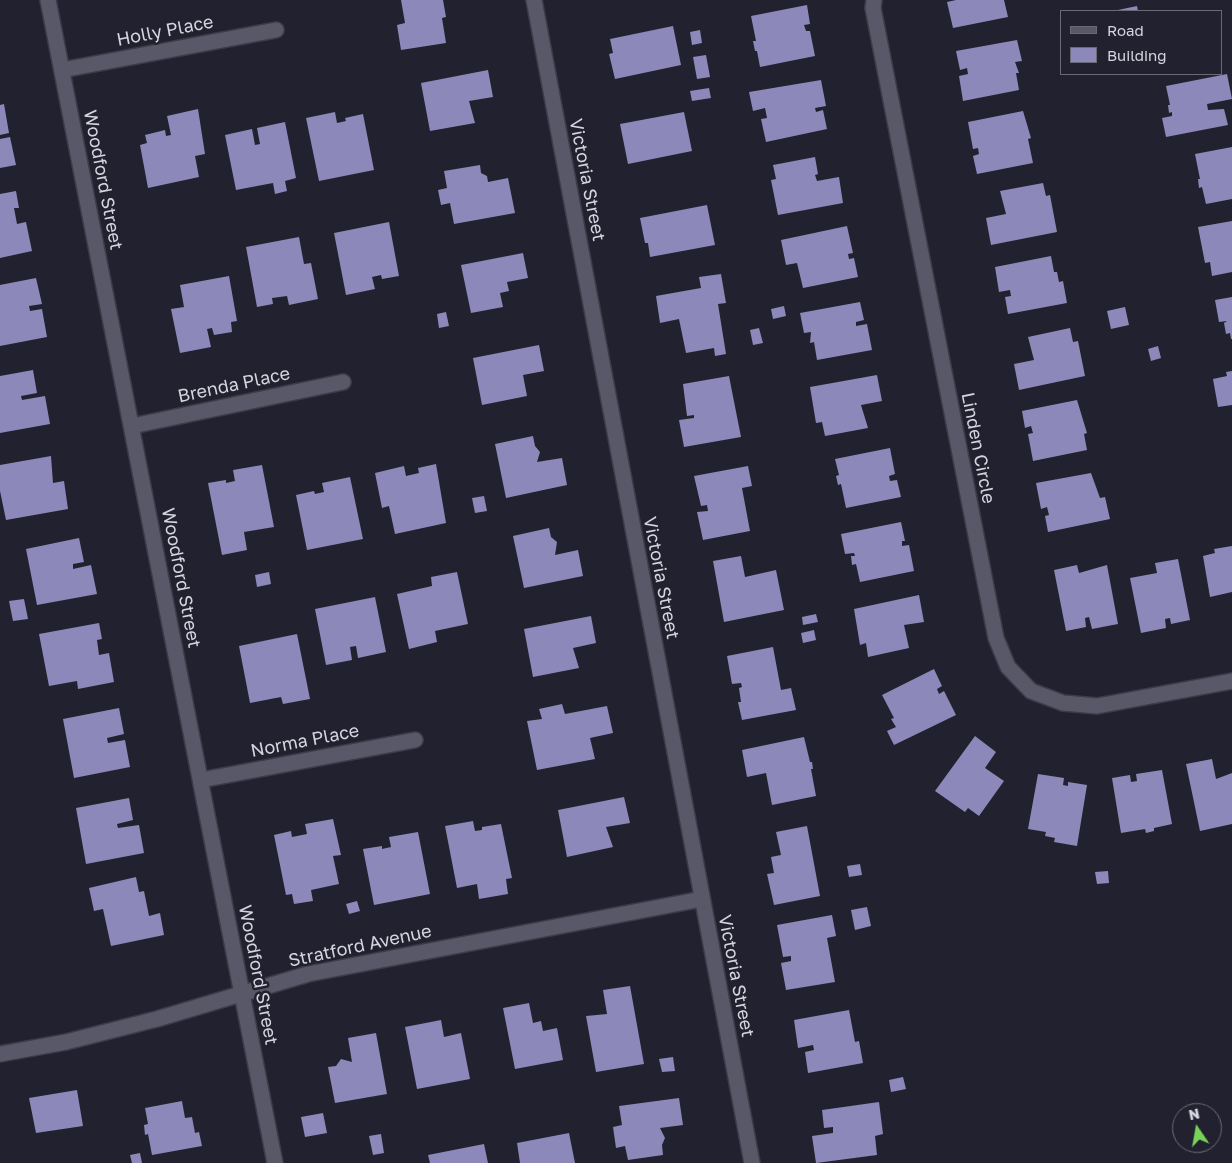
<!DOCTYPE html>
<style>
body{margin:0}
#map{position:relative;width:1232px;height:1163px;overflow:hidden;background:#22212f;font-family:"Golos Text",sans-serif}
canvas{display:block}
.legend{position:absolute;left:1060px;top:10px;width:162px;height:65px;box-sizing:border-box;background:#22212f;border:1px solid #6a6975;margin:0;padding:6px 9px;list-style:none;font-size:15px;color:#d6d5df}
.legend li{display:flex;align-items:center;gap:10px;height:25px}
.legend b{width:25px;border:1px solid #6a6975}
.north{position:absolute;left:1172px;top:1103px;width:50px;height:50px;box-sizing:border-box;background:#22212f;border:1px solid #6a6975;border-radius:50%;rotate:348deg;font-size:14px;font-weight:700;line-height:20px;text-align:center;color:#d6d5df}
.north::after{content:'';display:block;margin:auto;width:18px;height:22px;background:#78d158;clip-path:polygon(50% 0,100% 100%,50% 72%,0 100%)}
</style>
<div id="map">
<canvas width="1232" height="1163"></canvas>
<ul class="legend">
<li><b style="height:6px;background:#595868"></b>Road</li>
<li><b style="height:14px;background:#8d88ba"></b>Building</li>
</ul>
<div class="north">N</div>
</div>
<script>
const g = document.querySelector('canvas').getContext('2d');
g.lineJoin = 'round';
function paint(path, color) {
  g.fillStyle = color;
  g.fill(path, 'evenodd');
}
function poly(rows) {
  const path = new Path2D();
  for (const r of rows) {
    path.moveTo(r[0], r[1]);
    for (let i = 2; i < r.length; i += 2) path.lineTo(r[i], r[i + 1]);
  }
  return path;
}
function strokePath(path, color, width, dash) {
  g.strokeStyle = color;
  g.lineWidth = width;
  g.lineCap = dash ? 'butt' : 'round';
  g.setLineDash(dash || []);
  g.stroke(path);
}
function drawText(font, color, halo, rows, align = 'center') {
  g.font = font + ' "Golos Text",sans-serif';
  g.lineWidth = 5;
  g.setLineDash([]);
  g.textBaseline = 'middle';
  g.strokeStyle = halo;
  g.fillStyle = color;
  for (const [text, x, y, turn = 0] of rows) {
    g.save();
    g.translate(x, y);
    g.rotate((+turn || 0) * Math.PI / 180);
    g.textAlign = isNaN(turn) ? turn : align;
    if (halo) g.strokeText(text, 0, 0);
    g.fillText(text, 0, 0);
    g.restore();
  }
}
paint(poly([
 [401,0,443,0,446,17,442,18,446,43,401,50,397,25,405,23],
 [956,0,1004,0,1008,17,953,28,947,2],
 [807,5,810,24,804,25,806,31,810,31,815,56,760,67,757,51,755,51,753,41,756,41,751,16],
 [1137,6,1138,11,1118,11,1118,10],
 [673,26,681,65,615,79,609,54,613,53,610,39],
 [700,30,702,43,692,45,690,32],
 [1017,40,1022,61,1015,62,1019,73,1016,73,1019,90,963,101,959,76,968,74,967,68,960,70,956,51],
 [706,55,710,77,697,79,693,57],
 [488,70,493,97,469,101,475,123,430,131,421,83],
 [1227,74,1232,99,1207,104,1208,110,1224,109,1228,125,1166,137,1162,118,1172,116,1172,112,1169,113,1168,105,1170,105,1166,86],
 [821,80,826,106,815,108,816,112,823,110,827,129,766,142,761,119,767,118,765,108,753,111,749,92],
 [709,88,711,98,692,101,690,91],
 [4,104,9,133,0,135,0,105],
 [198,109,205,154,195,156,199,177,148,188,140,145,147,143,145,135,165,130,166,136,171,135,167,116],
 [1023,111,1031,138,1028,139,1033,163,977,174,973,156,979,154,978,148,973,149,968,122],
 [335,112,337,123,346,121,345,118,363,114,374,170,319,181,306,118],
 [684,112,692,151,628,164,620,124],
 [285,122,296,178,285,181,287,191,275,194,273,183,236,190,225,135,252,129,255,145,260,144,257,128],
 [10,137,16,165,0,168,0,139],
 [1232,147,1232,199,1206,204,1202,187,1199,188,1198,179,1200,179,1195,154],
 [815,157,818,174,815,175,817,181,839,177,843,203,778,215,771,180,776,179,773,165],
 [480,165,481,173,487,176,488,182,508,178,515,213,454,224,450,203,441,205,438,190,447,188,444,171],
 [1043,183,1046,196,1050,195,1057,232,991,245,986,218,1006,214,1000,191],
 [16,191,19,208,14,208,17,224,26,222,32,251,0,258,0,194],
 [707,205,715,245,650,257,648,243,645,243,640,218],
 [1232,221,1232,272,1212,276,1210,262,1205,263,1198,227],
 [389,222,399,276,382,279,381,275,372,277,375,289,346,295,334,233],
 [847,226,853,253,848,254,849,259,854,258,858,277,803,288,797,263,786,265,781,240],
 [299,237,304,264,311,263,318,299,289,305,287,296,272,298,273,304,257,307,246,247],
 [523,253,528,278,507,282,509,291,500,293,503,307,471,313,461,265],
 [1051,256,1054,272,1057,272,1059,282,1063,281,1067,303,1008,314,1005,297,1011,296,1010,290,999,292,995,267],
 [721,274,726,303,718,304,726,354,715,356,714,348,686,353,679,319,660,323,656,296,701,288,699,277],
 [229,276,237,321,231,322,232,332,214,335,212,328,207,329,211,347,180,353,171,309,184,307,180,285],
 [36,278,42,304,29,306,30,311,42,309,47,337,0,346,0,285],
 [1232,297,1232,339,1231,339,1230,333,1226,334,1224,323,1227,321,1219,322,1215,300],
 [860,302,864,320,856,322,856,326,867,324,872,350,817,360,814,342,810,343,811,332,804,333,800,313],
 [784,306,786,316,773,319,771,309],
 [1125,307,1129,325,1111,329,1107,311],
 [446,312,449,326,439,328,437,314],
 [759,328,763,343,753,345,750,330],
 [1070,328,1073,342,1078,341,1085,376,1019,390,1014,364,1034,360,1028,337],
 [539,345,544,371,523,375,527,396,482,405,473,358],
 [1158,346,1161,358,1151,361,1148,349],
 [33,370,37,393,21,396,22,400,45,396,50,424,0,433,0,376],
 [1232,371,1232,405,1218,407,1213,379,1227,376,1226,372],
 [877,375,882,401,861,405,868,428,825,436,822,422,816,423,810,387],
 [729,376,741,437,684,447,679,420,694,418,694,415,687,416,683,384],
 [1077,400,1087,433,1084,434,1087,450,1033,461,1028,434,1033,433,1031,426,1025,428,1022,411],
 [533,436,535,446,540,452,537,462,562,458,567,485,506,498,495,444],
 [890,448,895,474,889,476,890,481,897,480,901,497,846,508,841,484,838,485,836,476,839,475,835,459],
 [51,456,53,483,64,481,68,509,6,520,0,491,0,465],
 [436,464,446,523,395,534,389,506,382,508,375,473,404,466,406,476,419,473,418,468],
 [262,465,274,527,244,532,247,550,222,555,208,483,226,480,226,483,235,481,233,470],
 [748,466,752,486,742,488,750,531,703,540,697,512,708,511,707,505,701,506,694,476],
 [1091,473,1100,498,1105,497,1110,519,1048,532,1045,516,1049,515,1047,507,1041,509,1036,483],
 [350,477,363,539,307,550,296,495,314,491,315,494,324,492,322,483],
 [484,496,487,511,475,513,472,498],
 [901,522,905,541,902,541,902,546,909,545,914,571,860,582,856,564,852,565,851,556,855,556,854,553,845,554,841,534],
 [549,528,551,537,557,542,555,555,578,550,583,576,524,588,513,536],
 [79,538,84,562,73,564,73,569,91,565,97,594,37,605,26,549],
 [1232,546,1232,592,1210,597,1203,556,1215,553,1214,549],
 [741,556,745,577,776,570,784,610,724,622,713,561],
 [1178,559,1190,620,1171,624,1170,618,1165,619,1166,628,1141,633,1130,578,1157,573,1155,563],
 [1077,565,1079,573,1107,565,1118,624,1092,629,1089,617,1085,618,1086,627,1066,631,1054,570],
 [269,572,271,584,257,587,255,575],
 [457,572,468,624,435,631,437,642,409,649,397,594,432,586,431,577],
 [919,595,924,622,904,625,909,648,868,657,866,643,860,645,854,609],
 [375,597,386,652,358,658,356,646,350,647,352,660,326,665,315,609],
 [24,599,28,619,13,621,9,601],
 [816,614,818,622,803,625,802,617],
 [591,616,596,643,573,648,579,668,533,677,524,629],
 [99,623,102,639,97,640,99,655,109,653,114,682,78,689,77,681,49,686,39,634],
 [814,630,816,640,803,643,801,633],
 [297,634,310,699,283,704,281,697,250,703,239,646],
 [773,647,781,690,791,688,796,710,742,720,738,702,741,702,739,688,742,687,741,683,732,684,727,656],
 [934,669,942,686,937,689,939,694,944,691,956,715,894,745,887,731,896,727,891,719,894,718,882,695],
 [562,704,565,714,607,706,613,733,590,738,595,759,537,770,527,721,542,719,539,709],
 [119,708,124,734,107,738,108,743,125,740,130,767,74,778,63,719],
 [975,736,996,752,985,768,1004,781,979,816,968,808,965,812,935,791],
 [804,737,810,762,812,762,813,769,811,769,816,796,772,805,766,773,747,777,742,750],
 [1212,759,1216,779,1232,773,1232,824,1200,831,1186,764],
 [1162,770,1172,824,1154,828,1154,831,1146,833,1145,829,1121,833,1112,778,1130,775,1131,782,1137,781,1136,774],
 [1038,774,1064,778,1063,785,1068,786,1068,782,1087,785,1077,846,1054,842,1055,838,1045,836,1046,832,1028,829],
 [624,797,630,823,606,827,613,847,567,857,558,810],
 [129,798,133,820,117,824,118,828,139,825,144,853,86,864,76,808],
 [333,819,341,855,333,856,339,884,311,890,313,901,294,904,292,894,286,895,274,835,291,831,292,837,307,834,305,824],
 [473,821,475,831,482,830,482,827,501,824,512,878,506,879,508,894,479,899,477,884,457,888,445,826],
 [807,826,820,896,774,905,767,874,774,873,771,857,781,855,776,832],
 [418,832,430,894,374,905,363,849,382,846,382,849,391,847,389,837],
 [860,864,862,875,849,877,847,866],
 [1108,871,1109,883,1097,884,1095,872],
 [136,877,139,892,144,891,149,916,160,913,164,935,111,946,103,909,94,911,89,888],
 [357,901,360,911,349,914,346,904],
 [867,907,871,926,855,930,851,910],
 [832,915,836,936,827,938,835,982,786,990,781,963,791,961,791,956,783,957,777,925],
 [630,986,644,1064,596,1072,586,1016,607,1014,603,990],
 [529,1003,533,1023,541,1021,543,1031,557,1028,563,1060,515,1069,503,1008],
 [849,1010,855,1042,859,1041,863,1063,808,1073,805,1052,814,1050,813,1045,798,1048,794,1020],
 [441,1020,444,1037,461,1033,470,1079,417,1089,405,1027],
 [376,1033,387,1094,335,1103,328,1067,336,1066,341,1059,352,1062,348,1038],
 [673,1057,675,1071,662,1072,659,1059],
 [903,1077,906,1089,891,1092,889,1080],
 [77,1090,83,1126,36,1133,29,1098],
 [679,1098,683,1125,660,1128,665,1138,662,1145,663,1155,628,1160,625,1146,616,1148,613,1127,622,1125,619,1106],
 [182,1101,185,1118,192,1117,195,1133,199,1132,202,1146,152,1155,148,1134,145,1135,144,1125,148,1124,145,1108],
 [879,1102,883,1134,875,1136,877,1155,816,1163,812,1136,833,1133,833,1127,824,1128,822,1110],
 [323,1113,327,1133,305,1137,301,1117],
 [569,1133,575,1163,520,1163,517,1143],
 [381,1134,384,1153,373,1155,369,1136],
 [484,1144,488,1163,430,1163,428,1155],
 [140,1153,142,1163,132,1163,130,1155]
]), '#8d88ba');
const street = poly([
 [48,0,275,1163],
 [534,0,752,1163],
 [874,0,873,8,996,638,1008,667,1031,691,1063,703,1097,706,1232,681],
 [62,70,276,30],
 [132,426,343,382],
 [201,780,415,740],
 [0,1054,66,1042,157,1019,308,974,702,899]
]);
strokePath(street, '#3c3b47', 18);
strokePath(street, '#595868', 15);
drawText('18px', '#d6d5df', '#22212f', [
 ["Holly Place",165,31,-11],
 ["Woodford Street",103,180,79],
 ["Victoria Street",587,180,79],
 ["Brenda Place",234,385,-12],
 ["Linden Circle",978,448,79],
 ["Woodford Street",181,578,79],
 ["Victoria Street",661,578,79],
 ["Norma Place",305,741,-11],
 ["Stratford Avenue",360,946,-12],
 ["Woodford Street",258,975,79],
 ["Victoria Street",736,976,79]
]);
</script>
